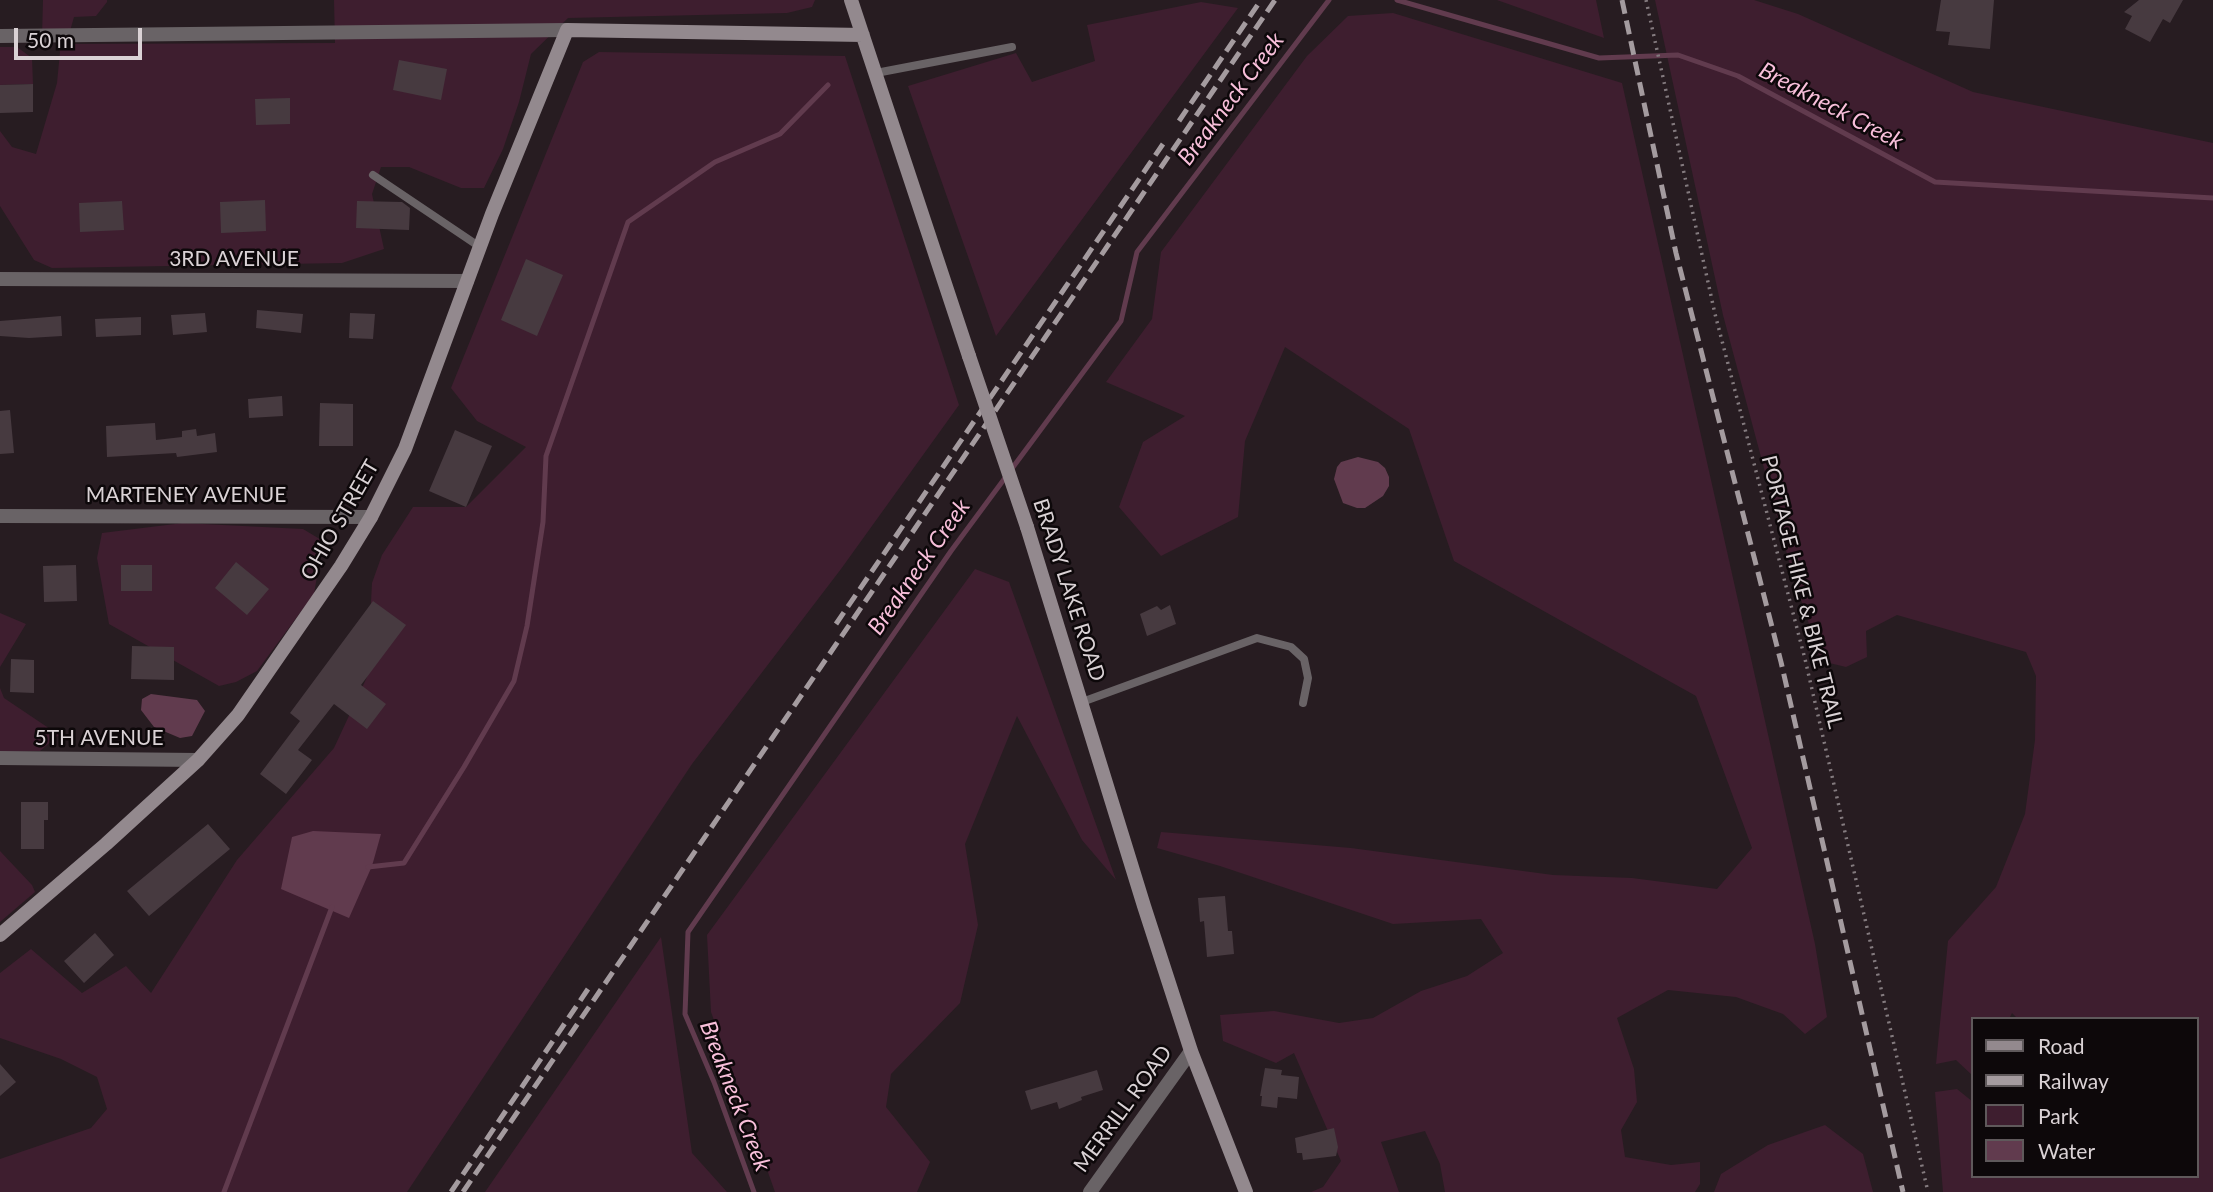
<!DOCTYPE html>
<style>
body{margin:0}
#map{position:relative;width:2213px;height:1192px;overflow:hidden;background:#271c21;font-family:Lato,sans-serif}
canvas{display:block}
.legend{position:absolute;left:1971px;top:1017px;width:228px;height:161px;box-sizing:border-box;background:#0d080a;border:2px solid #5f595b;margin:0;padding:9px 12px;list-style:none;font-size:21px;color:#dad2d5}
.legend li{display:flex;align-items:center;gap:14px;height:35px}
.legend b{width:35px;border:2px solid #5f595b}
.scale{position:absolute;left:14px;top:28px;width:128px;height:32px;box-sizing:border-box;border:4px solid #dad2d5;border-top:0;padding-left:9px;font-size:21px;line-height:24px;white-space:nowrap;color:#dad2d5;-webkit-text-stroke:5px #0d080a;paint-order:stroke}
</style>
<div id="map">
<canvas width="2213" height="1192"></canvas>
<ul class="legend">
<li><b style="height:9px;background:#93898e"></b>Road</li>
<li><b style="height:9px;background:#a49b9f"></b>Railway</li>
<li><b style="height:19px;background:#3e1e2f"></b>Park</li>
<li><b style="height:19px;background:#613b4e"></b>Water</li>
</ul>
<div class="scale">50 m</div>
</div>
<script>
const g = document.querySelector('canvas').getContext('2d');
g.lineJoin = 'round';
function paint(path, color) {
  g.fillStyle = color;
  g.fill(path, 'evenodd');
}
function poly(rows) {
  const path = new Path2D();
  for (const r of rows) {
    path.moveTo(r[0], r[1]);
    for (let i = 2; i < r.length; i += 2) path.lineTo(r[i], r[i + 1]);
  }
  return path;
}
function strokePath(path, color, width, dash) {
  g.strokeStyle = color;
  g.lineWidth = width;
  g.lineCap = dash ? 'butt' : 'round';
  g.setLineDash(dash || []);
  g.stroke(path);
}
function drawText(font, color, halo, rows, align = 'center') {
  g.font = font + ' Lato,sans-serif';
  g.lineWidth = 5;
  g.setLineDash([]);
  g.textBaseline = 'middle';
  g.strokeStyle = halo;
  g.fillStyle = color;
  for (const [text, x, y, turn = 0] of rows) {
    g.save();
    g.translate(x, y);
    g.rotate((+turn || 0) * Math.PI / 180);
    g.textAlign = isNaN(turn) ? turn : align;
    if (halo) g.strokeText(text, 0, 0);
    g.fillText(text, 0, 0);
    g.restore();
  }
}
paint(poly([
 [43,0,107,0,107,2,96,16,74,17,70,31,42,36],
 [334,0,815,0,812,7,787,13,568,18,531,54,519,102,503,149,484,188,461,188,409,167,381,167,372,194,384,249,342,263,52,268,34,260,0,206,0,131,12,147,36,154,57,83,60,52,57,44,335,43],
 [1497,0,1596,0,1604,38],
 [1655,0,1754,0,1798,14,1973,92,2213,143,2213,1192,1943,1192,1935,1092,1957,1089,1973,1102,1973,1176,2197,1176,2197,1019,2018,1019,2012,1013,2009,1019,1973,1019,1973,1076,1956,1060,1936,1064,1948,941,1996,887,2025,814,2035,740,2036,676,2026,652,1897,615,1866,631,1867,657,1846,667,1821,661,1791,569,1723,315],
 [1201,2,1238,8,996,336,908,86,1016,53,1032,82,1095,61,1087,25],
 [1393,13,1622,83,1815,944,1827,1017,1805,1034,1783,1014,1736,997,1668,990,1617,1018,1634,1069,1637,1102,1621,1130,1625,1157,1671,1165,1700,1162,1700,1184,1695,1192,1445,1192,1440,1164,1425,1131,1381,1142,1399,1192,1311,1192,1323,1187,1341,1161,1294,1053,1276,1063,1223,1041,1220,1015,1274,1011,1339,1023,1373,1018,1421,991,1467,976,1503,953,1481,919,1393,924,1220,866,1157,848,1161,832,1351,848,1553,875,1632,878,1717,889,1752,848,1696,696,1454,561,1409,429,1285,347,1245,441,1238,517,1161,556,1119,507,1143,442,1185,416,1106,382,1152,319,1161,252,1307,56,1348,16],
 [0,47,17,47,32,58,33,84,0,85],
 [599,52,845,56,959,405,841,569,692,764,407,1192,0,1192,0,1159,91,1128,107,1109,97,1077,61,1059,0,1038,0,973,31,949,82,993,126,966,151,993,237,860,334,748,367,677,372,583,382,555,413,507,466,507,526,447,477,421,451,388,583,62],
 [183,523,303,529,323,541,314,594,257,671,236,682,219,686,109,624,97,558,102,533],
 [975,569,1009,582,1116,880,1082,840,1017,716,965,844,978,925,960,1003,891,1074,886,1107,930,1162,917,1192,775,1192,711,1012,707,935],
 [0,613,26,624,0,667],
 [0,688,4,698,59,735,40,751,0,752],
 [0,851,32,885,35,892,0,922],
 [661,937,692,1153,727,1192,485,1192],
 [1825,1125,1863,1154,1873,1192,1714,1192,1721,1174,1768,1145]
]), '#3e1e2f');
paint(poly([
 [1358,457,1378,462,1385,468,1389,477,1389,486,1383,496,1365,508,1357,508,1343,503,1334,479,1337,467,1341,462],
 [151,694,197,700,205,711,192,736,180,738,154,727,141,710,142,699],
 [313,831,381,834,372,866,349,918,281,889,292,837]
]), '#613b4e');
strokePath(poly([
 [1397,0,1599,58,1678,55,1738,76,1935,182,2213,198],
 [368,867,404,863,464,767,514,681,527,626,543,522,546,456,628,222,715,162,780,134,828,85],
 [224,1192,332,907],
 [754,1192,714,1082,685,1014,688,932,951,551,1121,321,1137,252,1329,0]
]), '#613b4e', 5);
paint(poly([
 [1941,0,1994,0,1990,49,1948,45,1950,32,1936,31],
 [2139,0,2183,0,2170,23,2163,19,2150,42,2125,29,2132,16,2124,12],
 [399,60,447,69,441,100,393,90],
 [33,84,33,112,0,113,0,85],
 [290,98,290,124,256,125,255,99],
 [265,200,266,231,221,233,220,202],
 [122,201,124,230,80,232,79,203],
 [357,201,402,202,410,208,409,230,356,228],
 [526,259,563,275,537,336,501,320],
 [257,310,303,314,301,333,256,328],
 [205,313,207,332,173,335,171,315],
 [350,313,375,314,373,339,349,338],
 [61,316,62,336,29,338,0,336,0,321],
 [141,317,141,335,96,337,95,319],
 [282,396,283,416,249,418,248,399],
 [320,403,353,404,353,446,319,446],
 [10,410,14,453,0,454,0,411],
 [155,423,156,440,182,437,182,431,196,429,197,436,215,433,217,452,177,457,176,453,107,457,106,426],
 [455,430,492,446,466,507,429,491],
 [236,562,269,589,247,615,215,588],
 [76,565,77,601,44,602,43,566],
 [121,565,152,565,152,591,121,591],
 [373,601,406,625,361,685,386,704,367,729,334,704,298,750,312,760,286,794,260,774,300,721,290,713],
 [1170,605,1176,624,1147,636,1140,614,1157,606,1161,610],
 [132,646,174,647,174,680,131,679],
 [11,659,34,660,34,693,10,692],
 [21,802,48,802,48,820,44,820,44,849,21,849],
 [208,824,230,849,149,916,127,891],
 [1225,896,1228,931,1232,931,1234,954,1207,957,1204,921,1200,922,1198,898],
 [95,933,114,955,84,983,64,961],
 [0,1064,16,1082,0,1096],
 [1265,1068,1282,1070,1281,1075,1299,1077,1297,1099,1278,1097,1277,1108,1261,1106,1262,1096,1260,1096],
 [1097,1070,1103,1090,1081,1097,1082,1100,1059,1109,1057,1102,1031,1110,1025,1091],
 [1334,1128,1338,1147,1336,1156,1303,1160,1302,1153,1297,1153,1295,1138]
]), '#473a40');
strokePath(poly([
 [1646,0,1715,314,1805,659,1928,1192]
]), '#847b7f', 3.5, [2, 5]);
strokePath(poly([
 [876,73,1012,47],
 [373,175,480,247],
 [1082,702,1257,638,1291,647,1304,659,1308,678,1303,703]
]), '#696366', 8);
strokePath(poly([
 [0,36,567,30],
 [0,279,467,281],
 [0,516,371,517],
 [0,758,198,760],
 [1090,1192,1191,1051]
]), '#696366', 14);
strokePath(poly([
 [851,0,969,356],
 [1027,527,1144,906,1191,1051,1246,1192],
 [0,935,106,844,198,760,238,715,341,566,371,517,405,449,492,214,567,30,863,35]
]), '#93898e', 14);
strokePath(poly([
 [1622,0,1676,253,1781,662,1903,1192],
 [1179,121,1261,0],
 [836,624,1163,144],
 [451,1192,588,989],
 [463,1192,1275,0]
]), '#a49b9f', 5, [14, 7]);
strokePath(poly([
 [969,356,1027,527]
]), '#93898e', 14);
drawText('21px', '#dad2d5', '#0d080a', [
 ["3RD AVENUE",234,259],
 ["MARTENEY AVENUE",186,495],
 ["OHIO STREET",340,520,-60],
 ["BRADY LAKE ROAD",1069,590,72],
 ["PORTAGE HIKE & BIKE TRAIL",1802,592,76],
 ["5TH AVENUE",99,738],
 ["MERRILL ROAD",1123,1109,-54]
]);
drawText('italic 23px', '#f8bfda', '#0d080a', [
 ["Breakneck Creek",1231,99,-53],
 ["Breakneck Creek",1831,106,28],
 ["Breakneck Creek",919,567,-55],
 ["Breakneck Creek",735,1096,69]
]);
</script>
